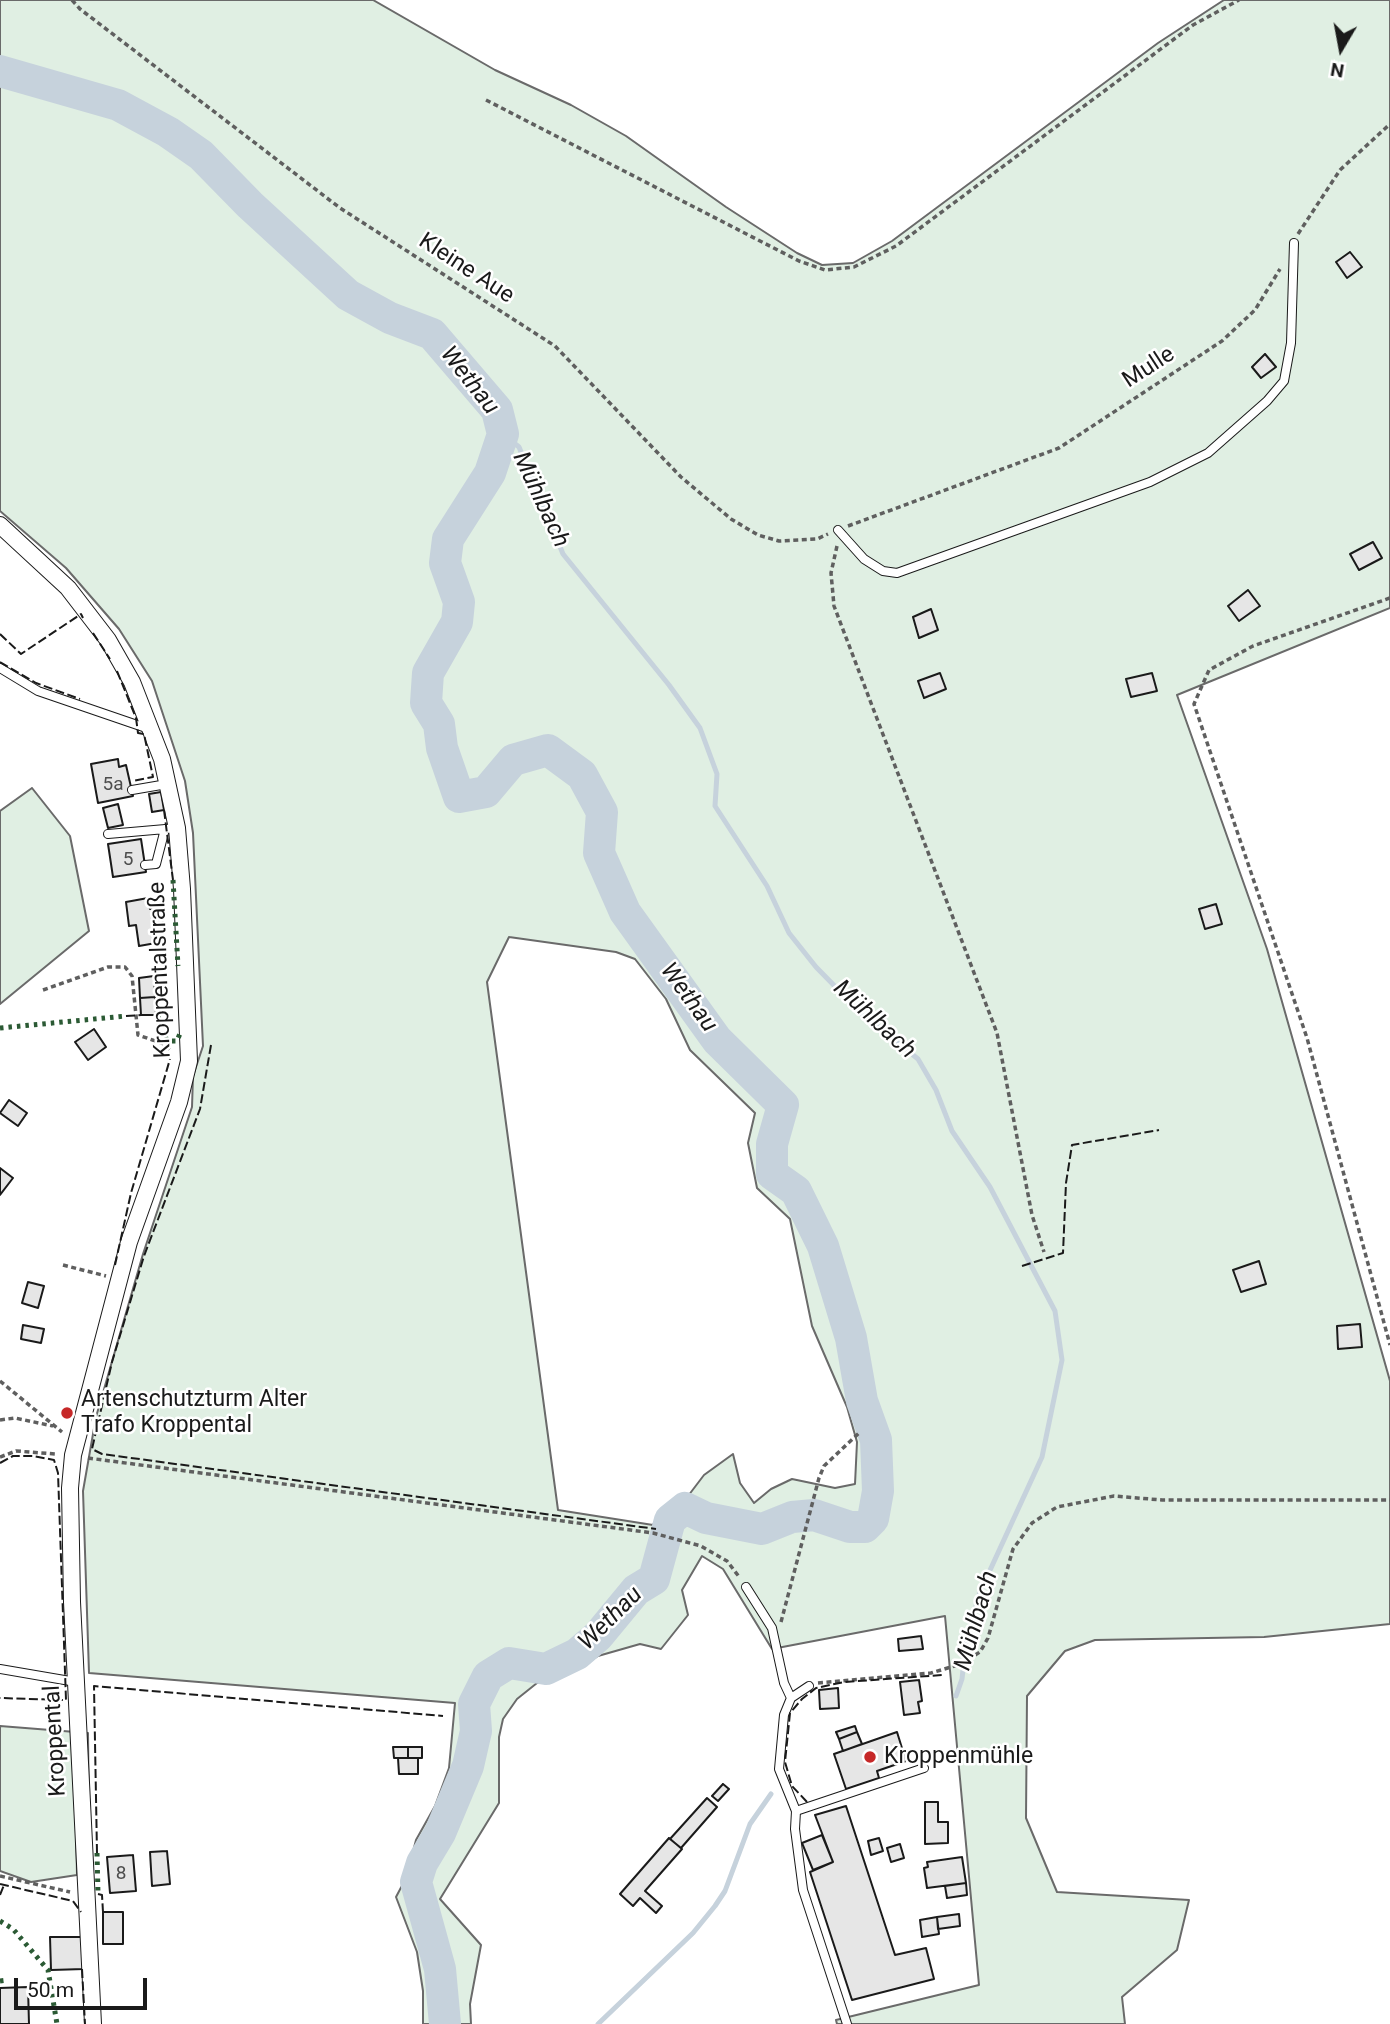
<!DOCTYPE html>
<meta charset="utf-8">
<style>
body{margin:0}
#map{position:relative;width:1390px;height:2024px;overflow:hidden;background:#fff;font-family:Roboto,sans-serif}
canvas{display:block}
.north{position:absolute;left:1306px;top:14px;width:70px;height:70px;-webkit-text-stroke:5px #fff;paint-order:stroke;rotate:190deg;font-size:19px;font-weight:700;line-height:28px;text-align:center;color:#1a1a1a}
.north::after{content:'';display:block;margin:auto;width:24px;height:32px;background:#1a1a1a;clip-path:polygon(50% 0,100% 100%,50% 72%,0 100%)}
.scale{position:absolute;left:14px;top:1978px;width:133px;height:32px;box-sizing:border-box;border:4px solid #1a1a1a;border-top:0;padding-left:9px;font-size:21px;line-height:24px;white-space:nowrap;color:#1a1a1a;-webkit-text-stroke:5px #fff;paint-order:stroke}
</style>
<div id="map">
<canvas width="1390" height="2024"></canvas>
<div class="north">N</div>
<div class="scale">50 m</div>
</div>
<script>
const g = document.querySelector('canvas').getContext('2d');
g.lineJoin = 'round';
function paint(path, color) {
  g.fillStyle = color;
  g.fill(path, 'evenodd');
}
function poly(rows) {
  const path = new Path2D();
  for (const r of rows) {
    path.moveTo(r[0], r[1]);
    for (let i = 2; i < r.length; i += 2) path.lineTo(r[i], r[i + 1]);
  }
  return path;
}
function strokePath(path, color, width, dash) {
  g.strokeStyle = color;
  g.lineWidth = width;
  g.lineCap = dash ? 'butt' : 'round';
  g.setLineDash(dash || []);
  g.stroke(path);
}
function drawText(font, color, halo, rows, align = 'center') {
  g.font = font + ' Roboto,sans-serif';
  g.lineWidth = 5;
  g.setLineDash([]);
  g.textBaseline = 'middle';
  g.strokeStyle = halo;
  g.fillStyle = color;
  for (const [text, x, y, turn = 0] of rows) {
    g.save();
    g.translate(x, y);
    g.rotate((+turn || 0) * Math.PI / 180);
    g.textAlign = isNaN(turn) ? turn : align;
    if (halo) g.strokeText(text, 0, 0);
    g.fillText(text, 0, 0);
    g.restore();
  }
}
const green = poly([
 [0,0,373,0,495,70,571,105,626,136,726,207,797,253,822,265,853,263,892,241,1158,43,1224,0,1390,0,1390,608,1177,695,1267,949,1390,1381,1390,1624,1264,1637,1095,1640,1065,1651,1027,1696,1026,1818,1057,1892,1189,1900,1177,1950,1122,1997,1125,2024,837,2024,836,2020,979,1985,945,1616,772,1649,723,1569,702,1556,682,1590,688,1615,661,1649,640,1644,598,1656,578,1669,537,1683,517,1699,503,1719,499,1737,499,1803,440,1899,481,1945,470,2004,471,2024,423,2024,423,1991,417,1952,396,1897,406,1878,416,1840,435,1806,449,1768,455,1703,89,1673,83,1491,96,1417,143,1254,192,1107,193,1076,203,1046,193,833,185,781,152,681,119,629,66,568,0,511,0,0],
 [509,937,616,952,635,959,666,999,690,1050,755,1113,748,1143,757,1188,790,1219,812,1326,847,1407,857,1442,855,1484,835,1488,792,1479,771,1489,754,1503,740,1483,733,1454,704,1475,685,1500,662,1509,653,1525,558,1510,487,982,509,937],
 [32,788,70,836,89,931,0,1004,0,811,32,788],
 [0,1726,88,1733,89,1825,76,1827,77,1875,31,1882,0,1871,0,1726]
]);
paint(green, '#e0efe3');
strokePath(green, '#6a6a6a', 2);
strokePath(poly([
 [503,434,519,447,563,554,669,685,700,728,717,774,715,806,767,886,789,933,816,967,862,1014,918,1059,936,1090,952,1131,990,1187,1055,1311,1062,1360,1042,1457,980,1592,966,1642,962,1679,956,1696],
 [598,2024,693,1933,715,1906,725,1891,750,1824,771,1794]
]), '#c6d2dc', 5);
strokePath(poly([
 [0,71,118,105,168,132,201,155,250,205,348,295,390,318,432,334,497,410,503,434,490,473,448,539,445,563,459,602,457,622,428,673,426,703,439,724,442,748,459,797,486,792,513,760,548,750,582,775,602,812,599,853,625,912,717,1040,783,1105,772,1144,772,1174,796,1191,823,1246,851,1338,862,1401,876,1440,878,1491,873,1519,865,1527,850,1527,814,1515,792,1517,762,1529,706,1518,685,1508,670,1520,654,1579,636,1590,598,1636,577,1654,546,1669,509,1663,488,1676,474,1704,476,1731,468,1766,440,1833,422,1863,416,1882,440,1969,445,2024]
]), '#c6d2dc', 32);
const building = poly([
 [1350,252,1362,267,1347,278,1336,262,1350,252],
 [1265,354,1276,367,1261,378,1252,367,1265,354],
 [1373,542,1382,558,1359,570,1350,554,1373,542],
 [1248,590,1260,606,1239,621,1228,606,1248,590],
 [931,609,938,630,919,638,913,617,931,609],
 [940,673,946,689,924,698,918,681,940,673],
 [1152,673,1157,691,1131,697,1126,679,1152,673],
 [118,759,119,767,126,765,133,796,98,803,91,764,118,759],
 [161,792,164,810,152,812,149,794,161,792],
 [118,804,123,825,108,828,103,808,118,804],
 [141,839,146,872,113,877,108,844,141,839],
 [148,898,150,909,161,907,164,930,154,931,156,943,139,946,136,925,129,926,126,902,148,898],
 [1216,904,1222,924,1205,929,1199,909,1216,904],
 [154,976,155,997,140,998,139,978,154,976],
 [155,997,156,1015,141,1015,140,998,155,997],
 [94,1029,106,1047,88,1060,75,1042,94,1029],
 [9,1100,27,1113,18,1126,0,1113,9,1100],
 [0,1168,13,1178,0,1195,0,1168],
 [1259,1261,1266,1284,1241,1292,1233,1270,1259,1261],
 [28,1282,44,1286,38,1308,22,1303,28,1282],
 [1360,1324,1362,1347,1338,1349,1337,1326,1360,1324],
 [23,1325,44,1329,41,1343,21,1339,23,1325],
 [921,1636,923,1649,899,1651,898,1639,921,1636],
 [919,1680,922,1701,918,1702,920,1713,904,1715,900,1682,919,1680],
 [838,1688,839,1708,820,1709,819,1690,838,1688],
 [855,1726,857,1732,839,1739,836,1732,855,1726],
 [857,1732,862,1744,843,1751,839,1739,857,1732],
 [897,1732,906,1761,877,1771,879,1778,846,1789,834,1754,897,1732],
 [393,1747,408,1747,408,1758,394,1758,393,1747],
 [408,1747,422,1747,422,1758,408,1758,408,1747],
 [398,1758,418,1758,418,1774,399,1774,398,1758],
 [723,1784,729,1789,718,1801,712,1796,723,1784],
 [707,1798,717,1807,681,1848,670,1839,707,1798],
 [925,1802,938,1802,938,1822,948,1822,948,1843,925,1844,925,1802],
 [846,1806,895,1955,926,1948,934,1979,852,2000,810,1872,833,1862,815,1815,846,1806],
 [822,1835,833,1862,813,1870,802,1843,822,1835],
 [669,1838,682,1849,645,1891,662,1906,656,1913,640,1898,633,1906,620,1894,669,1838],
 [879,1838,883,1851,871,1855,868,1841,879,1838],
 [900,1844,904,1858,891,1862,887,1848,900,1844],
 [167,1851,170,1884,152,1886,150,1852,167,1851],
 [133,1855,136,1891,110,1893,107,1857,133,1855],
 [962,1857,966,1883,927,1888,924,1868,928,1867,927,1862,962,1857],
 [966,1883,967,1895,947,1898,945,1886,966,1883],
 [103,1912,123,1912,123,1944,103,1944,103,1912],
 [959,1914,960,1926,938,1929,937,1917,959,1914],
 [937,1917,939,1934,922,1937,920,1920,937,1917],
 [50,1937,82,1937,84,1969,51,1970,50,1937],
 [28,1987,29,2024,0,2024,0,1988,28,1987]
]);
paint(building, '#e6e6e6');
strokePath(building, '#1a1a1a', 2);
const service = poly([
 [838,530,864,559,883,571,897,573,1150,482,1208,453,1267,401,1284,381,1291,343,1294,243],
 [0,668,38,691,149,729],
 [132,790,167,784],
 [108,834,177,828],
 [145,865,156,864,165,829],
 [746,1587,772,1628,784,1683,791,1698,784,1715,779,1769,796,1811,795,1829,803,1890,847,2024],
 [0,1669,76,1682],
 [791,1698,809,1686],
 [796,1811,924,1768]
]);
const minor = poly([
 [0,525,68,588,108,640,132,682,162,759,177,828,182,889,189,1061,179,1102,129,1242,73,1455,70,1488,72,1602,93,2024]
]);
strokePath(service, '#1a1a1a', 10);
strokePath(minor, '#1a1a1a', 18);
strokePath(poly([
 [72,0,80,9,340,208,555,346,681,477,731,519,758,535,779,541,817,539,828,534],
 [486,100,799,261,825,270,854,267,896,246,1193,25,1239,0],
 [1298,234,1340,170,1390,124],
 [848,526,1059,448,1222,341,1255,310,1280,269],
 [837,546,831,573,834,606,997,1033,1032,1215,1044,1252],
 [1390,598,1253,646,1209,670,1194,704,1307,1038,1390,1345],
 [43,990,108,967,125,967,132,976,138,1035,164,1044,172,1051],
 [63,1265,106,1276],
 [0,1381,62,1432],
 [0,1420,15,1418,53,1426],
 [0,1457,16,1451,56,1454],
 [88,1458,653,1533,701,1546,727,1561,740,1578],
 [781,1622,819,1478,824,1466,860,1432],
 [818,1683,931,1673,961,1664,980,1652,988,1638,1013,1549,1032,1523,1057,1507,1114,1496,1162,1500,1390,1500],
 [0,1876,70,1892]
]), '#5f5f5f', 3.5, [5, 3.5]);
strokePath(service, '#fff', 8);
strokePath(minor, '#fff', 16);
strokePath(poly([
 [173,880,178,966],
 [158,998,159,1034,170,1041,177,1041,181,1031],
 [0,1028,126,1016],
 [97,1853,98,1894],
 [0,1921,13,1929,48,1970,57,2024],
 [0,1981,8,1980]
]), '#2b5a34', 5, [3.5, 5]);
strokePath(poly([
 [93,633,110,659],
 [0,634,21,654,81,614,83,618],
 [0,662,36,683,80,699],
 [117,671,136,718,138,733,144,734,153,777,132,781],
 [164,810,173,880],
 [126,1016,141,1015],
 [211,1045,200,1109,144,1256,112,1362,92,1449,102,1454,656,1529],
 [115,1265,131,1193,170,1059],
 [1022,1266,1063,1253,1066,1183,1072,1145,1159,1130],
 [0,1463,13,1456,33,1456,54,1460,58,1473,66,1700,0,1698],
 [807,1802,792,1786,785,1762,790,1713,802,1699,816,1688,844,1682,943,1675],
 [97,1853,94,1686,443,1716],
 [0,1884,73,1901,81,1912],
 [98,1894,102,1895,103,1912],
 [0,1895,4,1885],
 [82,1969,85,2024]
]), '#1a1a1a', 2, [9, 3.5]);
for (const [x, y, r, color] of [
 [67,1413,7,"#c62828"],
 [870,1757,7,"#c62828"]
]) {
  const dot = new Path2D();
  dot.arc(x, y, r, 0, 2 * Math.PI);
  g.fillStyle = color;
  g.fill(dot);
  strokePath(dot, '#fff', 2.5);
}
drawText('19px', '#4d4d4d', null, [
 ["5a",113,785],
 ["5",128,860],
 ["8",121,1874]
]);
drawText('23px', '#1a1a1a', '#fff', [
 ["Kleine Aue",466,269,33],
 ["Mulle",1149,368,-33],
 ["Kroppentalstraße",161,970,-92],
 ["Kroppental",56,1741,-93]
]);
drawText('23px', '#1a1a1a', '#fff', [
 ["Artenschutzturm Alter",81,1400],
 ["Trafo Kroppental",81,1426],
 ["Kroppenmühle",884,1757]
], 'left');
drawText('italic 24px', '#1a1a1a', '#fff', [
 ["Wethau",469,381,52],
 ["Mühlbach",540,500,65],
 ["Wethau",688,998,54],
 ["Mühlbach",874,1020,43],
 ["Wethau",611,1619,-45],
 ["Mühlbach",977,1621,-74]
]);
</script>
